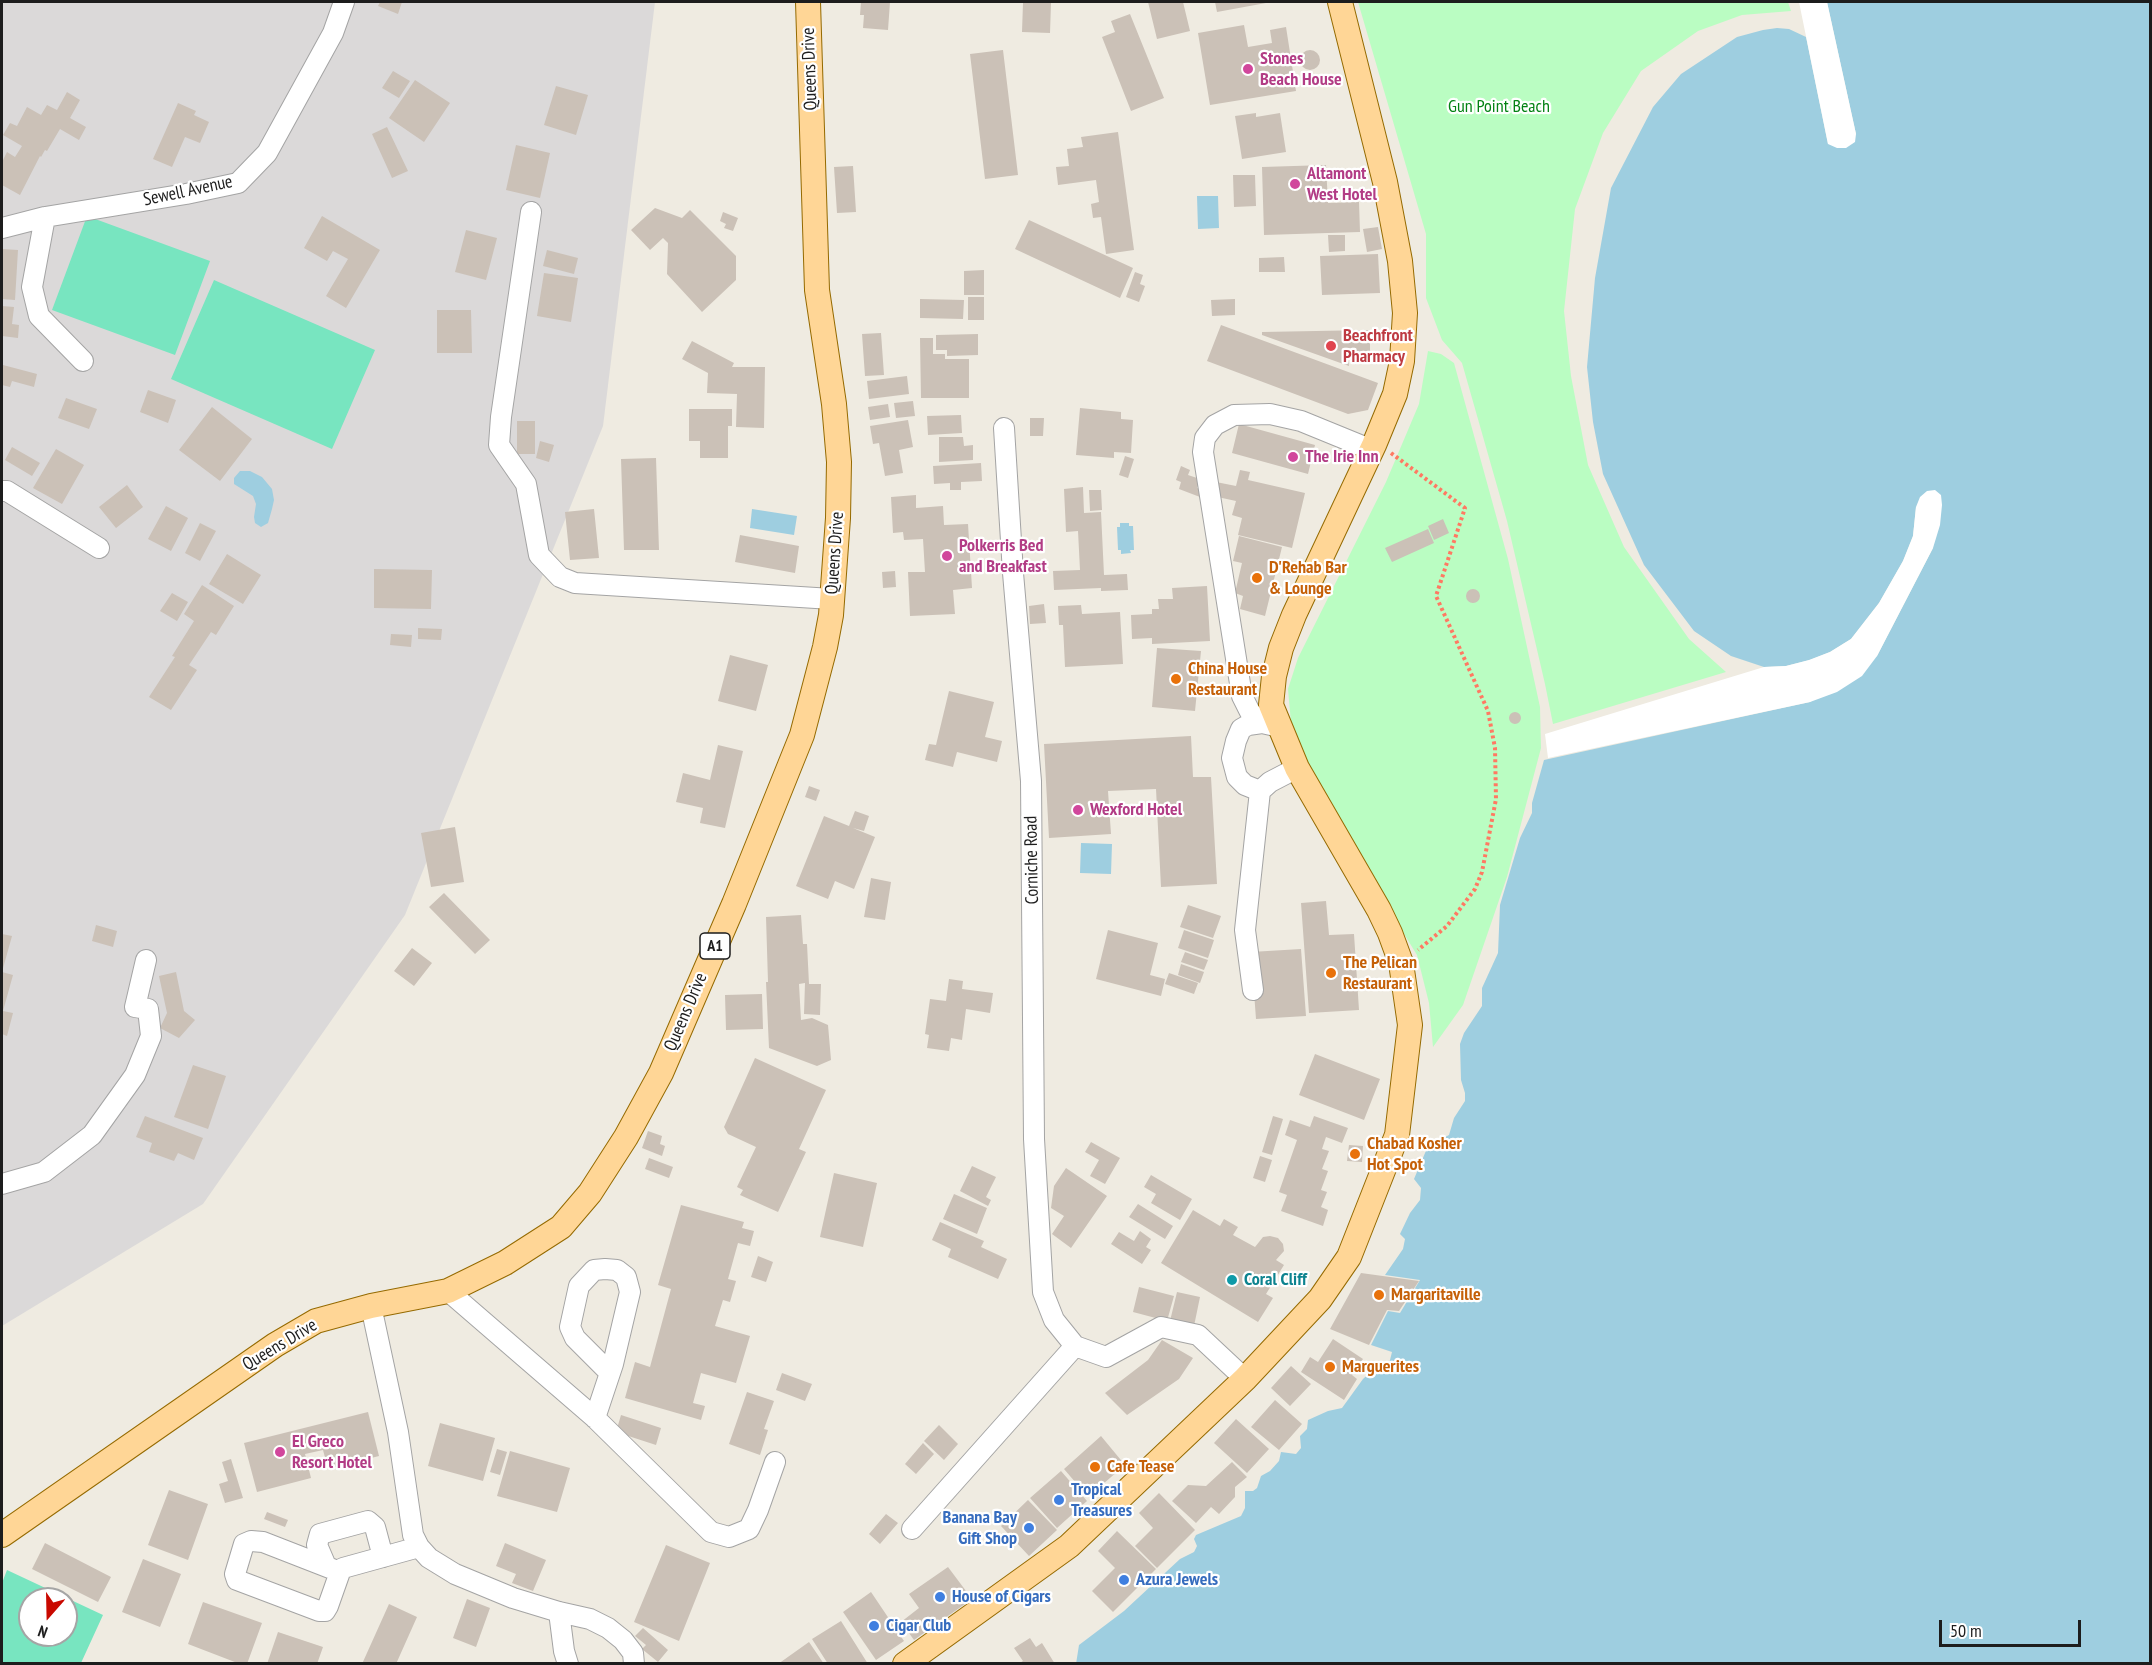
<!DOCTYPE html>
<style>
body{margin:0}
#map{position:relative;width:2152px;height:1665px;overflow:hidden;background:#efebe1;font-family:"PT Sans Narrow",sans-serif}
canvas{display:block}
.frame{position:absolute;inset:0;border:3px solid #1d1d1d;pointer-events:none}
.north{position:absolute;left:18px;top:1587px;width:60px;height:60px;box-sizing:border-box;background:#fff;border:2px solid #a5a5a5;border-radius:50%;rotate:200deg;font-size:16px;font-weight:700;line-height:24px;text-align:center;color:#1d1d1d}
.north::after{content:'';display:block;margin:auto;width:21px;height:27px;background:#c90900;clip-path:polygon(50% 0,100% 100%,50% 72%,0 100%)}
.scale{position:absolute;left:1939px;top:1620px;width:142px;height:27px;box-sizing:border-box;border:3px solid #1d1d1d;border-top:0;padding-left:8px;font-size:18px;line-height:21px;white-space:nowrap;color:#1d1d1d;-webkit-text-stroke:4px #fff;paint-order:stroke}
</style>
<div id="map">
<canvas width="2152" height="1665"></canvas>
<div class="frame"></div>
<div class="north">N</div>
<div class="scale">50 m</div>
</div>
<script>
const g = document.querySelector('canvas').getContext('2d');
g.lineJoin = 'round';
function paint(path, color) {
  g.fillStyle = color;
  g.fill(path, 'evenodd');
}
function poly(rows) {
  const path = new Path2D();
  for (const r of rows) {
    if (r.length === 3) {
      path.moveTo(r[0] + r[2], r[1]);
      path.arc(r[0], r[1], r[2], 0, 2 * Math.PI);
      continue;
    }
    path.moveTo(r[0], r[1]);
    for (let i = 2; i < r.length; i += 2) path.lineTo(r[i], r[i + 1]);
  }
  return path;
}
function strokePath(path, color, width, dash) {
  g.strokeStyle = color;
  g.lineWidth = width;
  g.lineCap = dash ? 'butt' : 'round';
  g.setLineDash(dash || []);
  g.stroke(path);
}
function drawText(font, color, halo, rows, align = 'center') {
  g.font = font + ' "PT Sans Narrow",sans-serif';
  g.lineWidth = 4.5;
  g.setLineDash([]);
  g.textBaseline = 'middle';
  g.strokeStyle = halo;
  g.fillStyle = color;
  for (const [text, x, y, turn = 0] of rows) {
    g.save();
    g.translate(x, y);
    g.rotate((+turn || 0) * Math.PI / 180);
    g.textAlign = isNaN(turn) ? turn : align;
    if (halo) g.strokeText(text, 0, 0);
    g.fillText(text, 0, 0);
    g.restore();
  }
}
paint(poly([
 [2,2,655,2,603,426,405,915,203,1204,2,1326]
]), '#dbd9d9');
paint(poly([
 [1358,2,1788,2,1791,11,1742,15,1698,31,1641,71,1603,133,1575,209,1564,311,1571,376,1588,465,1624,547,1689,639,1726,672,1553,724,1545,684,1507,521,1462,363,1442,340,1426,298,1426,234],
 [1428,351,1441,354,1454,363,1508,559,1540,707,1541,748,1507,877,1463,1005,1433,1047,1429,1003,1417,955,1301,766,1292,734,1288,689,1298,658,1386,482,1419,404]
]), '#bafdc2');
paint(poly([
 [87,216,210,261,175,355,52,310],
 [214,280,375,350,332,449,171,379],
 [7,1570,103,1615,81,1663,2,1663,2,1583],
 [30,1599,66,1599,66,1635,30,1635]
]), '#78e5c0');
paint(poly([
 [1827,2,2150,2,2150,1663,1076,1664,1079,1645,1124,1611,1180,1559,1194,1552,1197,1546,1194,1539,1196,1535,1241,1516,1245,1508,1245,1491,1253,1491,1257,1488,1261,1476,1270,1471,1279,1461,1281,1452,1296,1454,1301,1448,1300,1436,1307,1429,1308,1420,1328,1411,1342,1408,1363,1379,1377,1366,1388,1368,1392,1352,1371,1345,1388,1311,1400,1313,1420,1280,1385,1275,1403,1249,1405,1239,1400,1234,1410,1213,1420,1200,1421,1188,1414,1179,1428,1146,1449,1135,1454,1118,1465,1101,1465,1093,1461,1080,1460,1044,1464,1033,1482,1006,1482,988,1498,953,1500,905,1520,838,1532,813,1532,803,1544,760,1810,702,1877,656,1933,548,1916,507,1913,536,1903,561,1879,603,1851,639,1830,652,1810,660,1786,666,1764,667,1731,656,1694,631,1644,565,1603,474,1593,422,1587,367,1595,278,1611,188,1653,107,1681,74,1737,37,1763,30,1777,28,1789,29,1806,37,1828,144,1856,134],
 [1197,196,1218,196,1219,228,1198,229],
 [240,471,250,471,262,477,272,489,274,500,272,509,268,523,261,527,255,523,254,517,256,504,253,496,234,484,234,478],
 [752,509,797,516,794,535,750,528],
 [1120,523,1129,523,1129,526,1133,526,1134,550,1130,550,1131,553,1121,554,1121,550,1118,550,1117,527,1120,527],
 [1081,843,1112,844,1111,874,1080,873]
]), '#9ecee0');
paint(poly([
 [1799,2,1827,2,1856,134,1855,142,1846,148,1837,148,1828,144],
 [1935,490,1941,495,1942,505,1940,525,1933,548,1877,656,1862,676,1837,692,1810,702,1548,758,1545,734,1764,667,1786,666,1809,660,1830,652,1851,639,1879,603,1903,561,1913,536,1916,507,1920,497,1927,491]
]), '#fff');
paint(poly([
 [380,2,402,2,398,14,378,6],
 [861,2,890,2,888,30,863,28,864,15,860,15],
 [1148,2,1183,2,1190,31,1157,39],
 [1215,2,1266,2,1266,3,1217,12],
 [1023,3,1051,3,1050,33,1022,32],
 [1130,14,1164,98,1131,111,1102,37,1115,32,1111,21],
 [1244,25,1248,47,1272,43,1270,30,1286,27,1296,91,1210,105,1198,33],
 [1003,50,1018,175,985,179,970,54],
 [1310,60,10],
 [393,71,410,81,399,98,382,88],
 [415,80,450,103,424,142,389,118],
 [556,86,588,95,576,135,544,125],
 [67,92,80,100,70,118,86,127,79,140,60,129,47,151,45,150,41,157,40,156,20,195,2,185,2,162,7,152,15,157,22,146,3,135,10,123,17,126,27,107,41,115,47,105,57,110],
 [178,103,196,111,194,115,209,122,200,143,185,137,172,167,153,159],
 [1256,113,1256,117,1280,113,1286,152,1242,159,1235,116],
 [387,127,408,171,392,178,372,134],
 [1118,132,1134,250,1106,254,1101,217,1093,218,1091,204,1099,202,1096,180,1058,185,1056,167,1069,166,1067,149,1083,147,1081,137],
 [516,145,550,153,540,198,506,190],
 [1326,165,1328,203,1359,202,1360,232,1264,235,1262,167],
 [853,166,856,212,837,213,834,167],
 [1233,175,1255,175,1256,206,1234,207],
 [655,208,682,218,690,210,736,256,736,280,702,312,667,274,668,243,663,238,650,250,631,230],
 [723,212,738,218,733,231,724,228,726,224,720,221],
 [322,216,380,250,346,308,326,296,348,259,333,251,327,261,304,248],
 [1029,220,1133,268,1120,298,1015,249],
 [1378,227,1382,249,1367,252,1363,229],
 [466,230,497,238,486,280,455,272],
 [1328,235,1345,235,1345,251,1329,252],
 [2,249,18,250,15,300,2,299],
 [547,250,578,258,574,274,543,266],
 [1378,254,1380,293,1322,295,1320,256],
 [1284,257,1285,272,1259,272,1259,258],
 [984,270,984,295,964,295,964,271],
 [1135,272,1143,275,1140,284,1145,286,1139,302,1126,297],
 [544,273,578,278,571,322,537,316],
 [968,297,984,297,984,320,968,320],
 [920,299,964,300,963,319,920,318],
 [1235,299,1235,315,1212,316,1211,300],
 [2,306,14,307,12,324,19,325,18,338,2,336],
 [437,310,471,310,472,353,437,353],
 [1221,325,1378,383,1368,410,1348,414,1207,361],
 [1370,330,1370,357,1348,357,1349,366,1262,335,1262,332],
 [881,333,884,375,865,376,862,334],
 [978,334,978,355,947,356,947,350,936,350,936,335],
 [920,338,933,338,933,354,945,354,945,359,969,359,969,398,921,398],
 [692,341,734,363,732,367,765,367,764,428,736,427,737,394,707,393,708,373,682,359],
 [3,365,37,374,34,387,12,381,10,387,2,385],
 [907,376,909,394,869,399,867,381],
 [148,390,176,400,168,423,140,412],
 [66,398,97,409,89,429,58,418],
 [913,401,915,416,896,418,894,403],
 [888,404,890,417,870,420,868,407],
 [212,407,252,439,220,481,179,450],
 [1080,408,1121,412,1121,419,1133,420,1131,453,1114,452,1114,458,1076,455],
 [689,409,732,409,732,426,728,426,728,458,700,458,700,441,689,441],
 [961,415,962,433,928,435,927,416],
 [1030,418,1044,418,1043,436,1030,436],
 [908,420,913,447,899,450,903,473,885,476,879,443,873,444,870,426],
 [517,421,535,421,535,454,517,454],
 [1239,424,1315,445,1308,474,1232,453],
 [939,437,963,437,964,446,973,445,973,460,939,462],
 [540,441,554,445,549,462,536,458],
 [12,447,40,463,32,476,5,460],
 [56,449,84,465,62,504,33,488],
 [1125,456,1134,459,1128,478,1119,475],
 [656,458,659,550,624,550,621,459],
 [981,463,982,481,961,482,961,490,950,490,950,483,934,484,933,466],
 [1181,466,1190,470,1188,475,1200,479,1197,488,1203,490,1200,497,1179,489,1181,482,1176,480],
 [1240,470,1250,472,1248,480,1305,493,1292,548,1238,535,1242,518,1232,515,1236,501,1213,496,1216,482,1236,486],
 [127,485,143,507,116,528,99,507],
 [1083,487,1084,513,1101,512,1104,575,1127,574,1128,590,1101,591,1101,588,1054,590,1053,571,1080,570,1078,531,1066,532,1064,489],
 [1089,490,1101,490,1102,510,1090,511],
 [916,495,916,508,943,506,944,525,968,524,972,588,953,590,955,614,910,616,908,572,925,572,923,539,904,540,903,532,893,533,891,497],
 [166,506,188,518,171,551,148,539],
 [594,509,599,558,570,560,565,512],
 [1443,519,1449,533,1434,540,1428,526],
 [200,523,216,531,200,561,185,553],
 [1428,529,1434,543,1392,562,1385,548],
 [740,535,799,546,795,573,735,562],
 [1239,536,1282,547,1265,616,1240,609,1243,596,1235,593,1242,563,1233,561],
 [227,554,261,575,243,604,209,584],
 [374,569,432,570,431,609,374,608],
 [895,571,896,587,883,588,882,572],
 [202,585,234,606,216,635,211,632,189,665,197,670,171,710,149,697,175,657,172,656,194,621,184,614],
 [1207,586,1210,641,1152,644,1152,638,1132,639,1131,615,1152,614,1152,609,1159,609,1158,599,1173,599,1172,588],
 [1473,596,7],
 [172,593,188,602,177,621,160,611],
 [1044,604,1046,623,1030,624,1029,606],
 [1081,605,1082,614,1120,612,1123,664,1065,667,1063,625,1059,625,1058,606],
 [418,628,442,629,441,640,418,639],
 [391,634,412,635,411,647,390,645],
 [1157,648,1201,651,1195,711,1152,707],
 [730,655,768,665,756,711,718,701],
 [949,691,994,702,985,737,1002,741,997,762,957,752,953,767,925,760,929,744,936,745],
 [1515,718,6],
 [1191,736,1193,777,1211,777,1217,884,1161,887,1156,789,1108,791,1111,834,1049,838,1044,744],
 [718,745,743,751,725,828,700,823,703,808,676,802,683,773,710,780],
 [809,786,820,790,816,801,805,797],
 [855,811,869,816,864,831,853,828,875,837,854,889,835,881,828,899,796,886,824,816,849,826],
 [455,827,464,882,431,887,421,833],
 [871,878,891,882,885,920,864,917],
 [444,893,490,940,475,954,429,907],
 [1326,901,1329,935,1354,934,1359,1010,1309,1013,1301,903],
 [1188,905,1221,916,1213,938,1180,927],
 [801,915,803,944,807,944,809,984,821,984,820,1015,804,1014,805,983,799,984,801,1020,812,1018,828,1025,831,1060,817,1066,769,1048,766,982,768,982,766,917],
 [96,925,117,931,113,947,92,941],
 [1108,930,1158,943,1150,975,1165,979,1161,996,1096,979],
 [1184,930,1214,940,1208,958,1178,948],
 [2,934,12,936,2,972],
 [412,948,432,963,414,986,394,971],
 [1301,949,1306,1016,1256,1019,1251,952],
 [1185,952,1208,960,1204,970,1181,962],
 [1181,964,1204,972,1200,983,1178,975],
 [2,972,13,975,3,1011,13,1013,7,1036,2,1034],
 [176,972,184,1011,195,1020,179,1038,160,1028,167,1013,159,976],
 [1169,973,1198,983,1194,994,1165,984],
 [949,979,963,981,962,989,993,993,990,1013,966,1009,962,1040,951,1038,949,1051,927,1048,929,1035,925,1034,930,999,946,1001],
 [762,994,763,1029,726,1030,725,995],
 [1315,1054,1380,1079,1364,1120,1299,1095],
 [755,1058,826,1090,799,1149,806,1152,778,1212,740,1195,743,1190,737,1187,756,1147,728,1134,724,1127],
 [193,1065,226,1076,208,1129,174,1117],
 [145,1116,203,1138,194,1160,178,1153,174,1161,149,1152,152,1143,136,1137],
 [1273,1116,1283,1119,1272,1155,1262,1152],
 [1314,1116,1348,1128,1342,1143,1326,1137,1322,1149,1329,1151,1322,1169,1328,1171,1321,1190,1327,1192,1321,1207,1328,1210,1323,1226,1281,1211,1287,1195,1279,1192,1297,1140,1285,1135,1290,1120,1310,1127],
 [648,1131,662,1136,660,1144,665,1146,662,1156,642,1148],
 [1091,1142,1120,1158,1105,1184,1090,1176,1099,1160,1085,1152],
 [1349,1145,1363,1146,1362,1162,1347,1161],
 [1260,1156,1272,1160,1265,1182,1253,1178],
 [649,1158,673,1167,669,1178,645,1169],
 [972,1166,996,1177,986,1197,991,1200,988,1206,960,1191],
 [1066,1168,1107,1196,1071,1248,1052,1234,1064,1216,1051,1208,1054,1186],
 [834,1173,877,1183,863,1247,820,1237],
 [1151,1175,1192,1199,1180,1220,1151,1203,1156,1194,1144,1187],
 [954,1194,987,1208,977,1234,943,1219],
 [1138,1204,1173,1226,1165,1239,1129,1217],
 [681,1205,744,1222,742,1228,754,1231,750,1246,738,1243,728,1279,736,1281,730,1302,723,1300,715,1326,750,1336,736,1383,701,1373,693,1403,705,1406,701,1420,625,1398,635,1362,650,1367,671,1289,658,1285],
 [1193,1210,1220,1226,1224,1219,1238,1227,1233,1235,1255,1247,1263,1237,1270,1236,1278,1238,1283,1244,1284,1251,1276,1260,1284,1265,1266,1294,1273,1298,1258,1322,1161,1263],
 [940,1222,984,1241,981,1247,1007,1259,998,1279,948,1257,951,1249,932,1240],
 [1140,1231,1151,1239,1146,1247,1151,1250,1142,1264,1111,1244,1119,1232,1134,1241],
 [758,1256,773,1262,766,1282,751,1277],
 [1361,1273,1419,1281,1399,1311,1387,1310,1369,1345,1330,1329],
 [1139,1287,1174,1296,1167,1321,1133,1312],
 [1177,1292,1200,1297,1194,1326,1170,1321],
 [1333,1339,1363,1359,1352,1375,1357,1379,1344,1400,1301,1372,1310,1357,1318,1362],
 [1162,1340,1193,1358,1179,1379,1127,1415,1105,1393,1148,1360],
 [1291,1366,1311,1384,1290,1406,1271,1388],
 [782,1373,812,1384,805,1401,776,1390],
 [747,1392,774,1401,764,1429,768,1430,760,1455,729,1444],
 [1275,1400,1302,1424,1279,1450,1251,1427],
 [368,1412,379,1456,328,1469,323,1450,305,1454,311,1478,257,1492,244,1443],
 [621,1415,661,1428,656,1445,616,1432],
 [1236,1419,1269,1449,1247,1473,1214,1443],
 [440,1423,495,1438,483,1481,428,1466],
 [939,1425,958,1444,944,1460,924,1441],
 [1101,1436,1125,1465,1088,1497,1064,1469],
 [923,1443,934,1454,916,1474,905,1464],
 [497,1449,507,1452,500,1475,490,1472],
 [510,1451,570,1468,557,1512,497,1496],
 [231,1459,243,1498,225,1503,219,1484,228,1481,222,1462],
 [1232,1462,1247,1477,1235,1487,1235,1497,1219,1514,1211,1507,1196,1523,1172,1501,1188,1485,1206,1486],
 [1061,1471,1087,1501,1057,1528,1030,1498],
 [169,1490,208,1504,188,1560,148,1545],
 [1159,1493,1195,1530,1157,1568,1135,1546,1153,1528,1139,1513],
 [1028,1500,1057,1530,1029,1556,1001,1526],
 [267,1512,288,1520,285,1527,264,1519],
 [886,1514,898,1523,880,1544,869,1534],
 [1117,1531,1156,1569,1113,1612,1092,1591,1115,1568,1098,1551],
 [45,1543,111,1577,98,1602,32,1569],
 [505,1543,546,1560,533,1591,512,1583,516,1574,496,1566],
 [666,1545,710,1563,679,1641,634,1622],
 [143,1559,181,1574,160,1627,122,1612],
 [948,1567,972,1599,914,1640,901,1622,919,1608,909,1594],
 [871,1592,904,1641,876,1660,843,1612],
 [467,1599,490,1608,476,1647,453,1638],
 [203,1602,262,1623,247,1664,240,1664,188,1644],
 [389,1604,417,1617,396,1664,362,1664],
 [841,1621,868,1664,828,1664,812,1639],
 [643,1628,668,1650,658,1662,642,1649,646,1645,635,1636],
 [278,1632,323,1647,317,1664,267,1664],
 [1030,1638,1036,1647,1042,1643,1055,1664,1018,1664,1023,1661,1014,1648],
 [809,1642,824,1664,778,1664]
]), '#cbc1b7');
const minor = poly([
 [531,212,501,417,499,445,526,484,539,555,560,577,575,583,832,599],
 [45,217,32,287,39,316,83,361],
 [2,228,45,217,186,194,238,183,267,153,333,33,344,2],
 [1004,428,1013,573,1031,781,1034,1139,1043,1292,1054,1320,1075,1346,1106,1357,1161,1327,1198,1335,1245,1379],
 [2,491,7,491,99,548],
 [1280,727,1262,723,1250,712,1242,696,1203,452,1205,438,1215,425,1234,415,1270,414,1301,421,1372,450],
 [1260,791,1245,785,1237,777,1232,758,1236,741,1241,729,1248,725,1262,723],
 [1253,990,1245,930,1260,791,1270,782,1297,768],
 [2,1184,44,1172,92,1135,135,1075,151,1036,148,1009,135,1007,146,960],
 [448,1291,595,1418,711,1532,729,1537,749,1529,758,1510,775,1462],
 [371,1306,398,1432,413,1535,419,1547,429,1558,455,1574,513,1598,559,1612,590,1619,608,1628,623,1640,633,1653,634,1664],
 [595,1418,613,1364,630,1292,626,1277,617,1270,605,1269,594,1270,579,1286,570,1327,575,1338,610,1373],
 [912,1529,1075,1346],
 [326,1566,317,1545,320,1534,368,1521,375,1527,383,1557],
 [340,1572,263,1542,251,1541,244,1544,235,1574,237,1580,319,1611,325,1611,328,1606,340,1572,343,1568,419,1547],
 [559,1612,564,1651,568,1664]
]);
const major = poly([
 [2,1535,275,1345,316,1321,371,1306,448,1291,505,1263,561,1227,590,1193,626,1137,661,1073,734,904,802,735,825,647,831,615,838,518,839,462,834,404,817,290,808,2],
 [905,1664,1069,1546,1245,1379,1320,1299,1349,1257,1397,1135,1410,1025,1401,963,1390,933,1379,910,1297,768,1271,705,1274,676,1281,648,1294,615,1374,445,1395,394,1402,361,1405,313,1400,261,1385,182,1340,2]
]);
strokePath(minor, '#a4a4a4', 22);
strokePath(major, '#956a00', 26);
strokePath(poly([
 [1391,453,1465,508,1436,596,1488,711,1495,748,1496,799,1482,872,1475,889,1447,926,1418,950]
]), '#ff7962', 4, [3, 3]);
strokePath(minor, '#fff', 20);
strokePath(major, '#ffd696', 24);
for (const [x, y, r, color] of [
 [1248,69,6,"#d1479c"],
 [1295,184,6,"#d1479c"],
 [1331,346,6,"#e0444e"],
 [1293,457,6,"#d1479c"],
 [947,556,6,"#d1479c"],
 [1257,578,6,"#e8710a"],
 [1176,679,6,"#e8710a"],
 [1078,810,6,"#d1479c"],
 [1331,973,6,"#e8710a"],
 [1355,1154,6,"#e8710a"],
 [1232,1280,6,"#0f9aa8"],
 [1379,1295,6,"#e8710a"],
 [1330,1367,6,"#e8710a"],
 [280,1452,6,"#d1479c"],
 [1095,1467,6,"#e8710a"],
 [1059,1500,6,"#3f7fe0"],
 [1029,1528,6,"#3f7fe0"],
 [1124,1580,6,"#3f7fe0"],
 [940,1597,6,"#3f7fe0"],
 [874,1626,6,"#3f7fe0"]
]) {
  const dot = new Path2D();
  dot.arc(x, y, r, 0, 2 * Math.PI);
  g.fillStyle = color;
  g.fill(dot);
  strokePath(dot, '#fff', 2);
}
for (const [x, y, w] of [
 [715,946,30]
]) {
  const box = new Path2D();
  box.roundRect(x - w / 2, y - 13, w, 26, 4.5);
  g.fillStyle = '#fff';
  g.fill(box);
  strokePath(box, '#1d1d1d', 1.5);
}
drawText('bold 16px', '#1d1d1d', null, [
 ["A1",715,946]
]);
drawText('bold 18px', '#b23c85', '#fff', [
 ["Stones",1260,59],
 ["Beach House",1260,80],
 ["Altamont",1307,174],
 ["West Hotel",1307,195],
 ["The Irie Inn",1305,457],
 ["Polkerris Bed",959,546],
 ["and Breakfast",959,567],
 ["Wexford Hotel",1090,810],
 ["El Greco",292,1442],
 ["Resort Hotel",292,1463]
], 'left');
drawText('18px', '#1d1d1d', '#fff', [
 ["Queens Drive",810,69,-92],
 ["Sewell Avenue",188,191,-12],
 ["Queens Drive",835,553,-86],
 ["Corniche Road",1032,860,-91],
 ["Queens Drive",686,1012,-67],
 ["Queens Drive",280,1345,-31]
]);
drawText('18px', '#038213', '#fff', [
 ["Gun Point Beach",1499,107]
]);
drawText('bold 18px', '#be3a42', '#fff', [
 ["Beachfront",1343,336],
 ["Pharmacy",1343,357]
], 'left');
drawText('bold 18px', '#c56008', '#fff', [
 ["D'Rehab Bar",1269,568],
 ["& Lounge",1269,589],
 ["China House",1188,669],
 ["Restaurant",1188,690],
 ["The Pelican",1343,963],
 ["Restaurant",1343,984],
 ["Chabad Kosher",1367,1144],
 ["Hot Spot",1367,1165],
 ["Margaritaville",1391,1295],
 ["Marguerites",1342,1367],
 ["Cafe Tease",1107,1467]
], 'left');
drawText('bold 18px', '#0d838f', '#fff', [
 ["Coral Cliff",1244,1280]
], 'left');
drawText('bold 18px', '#366cbe', '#fff', [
 ["Tropical",1071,1490],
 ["Treasures",1071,1511],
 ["Banana Bay",1017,1518,"right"],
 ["Gift Shop",1017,1539,"right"],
 ["Azura Jewels",1136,1580],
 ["House of Cigars",952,1597],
 ["Cigar Club",886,1626]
], 'left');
</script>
